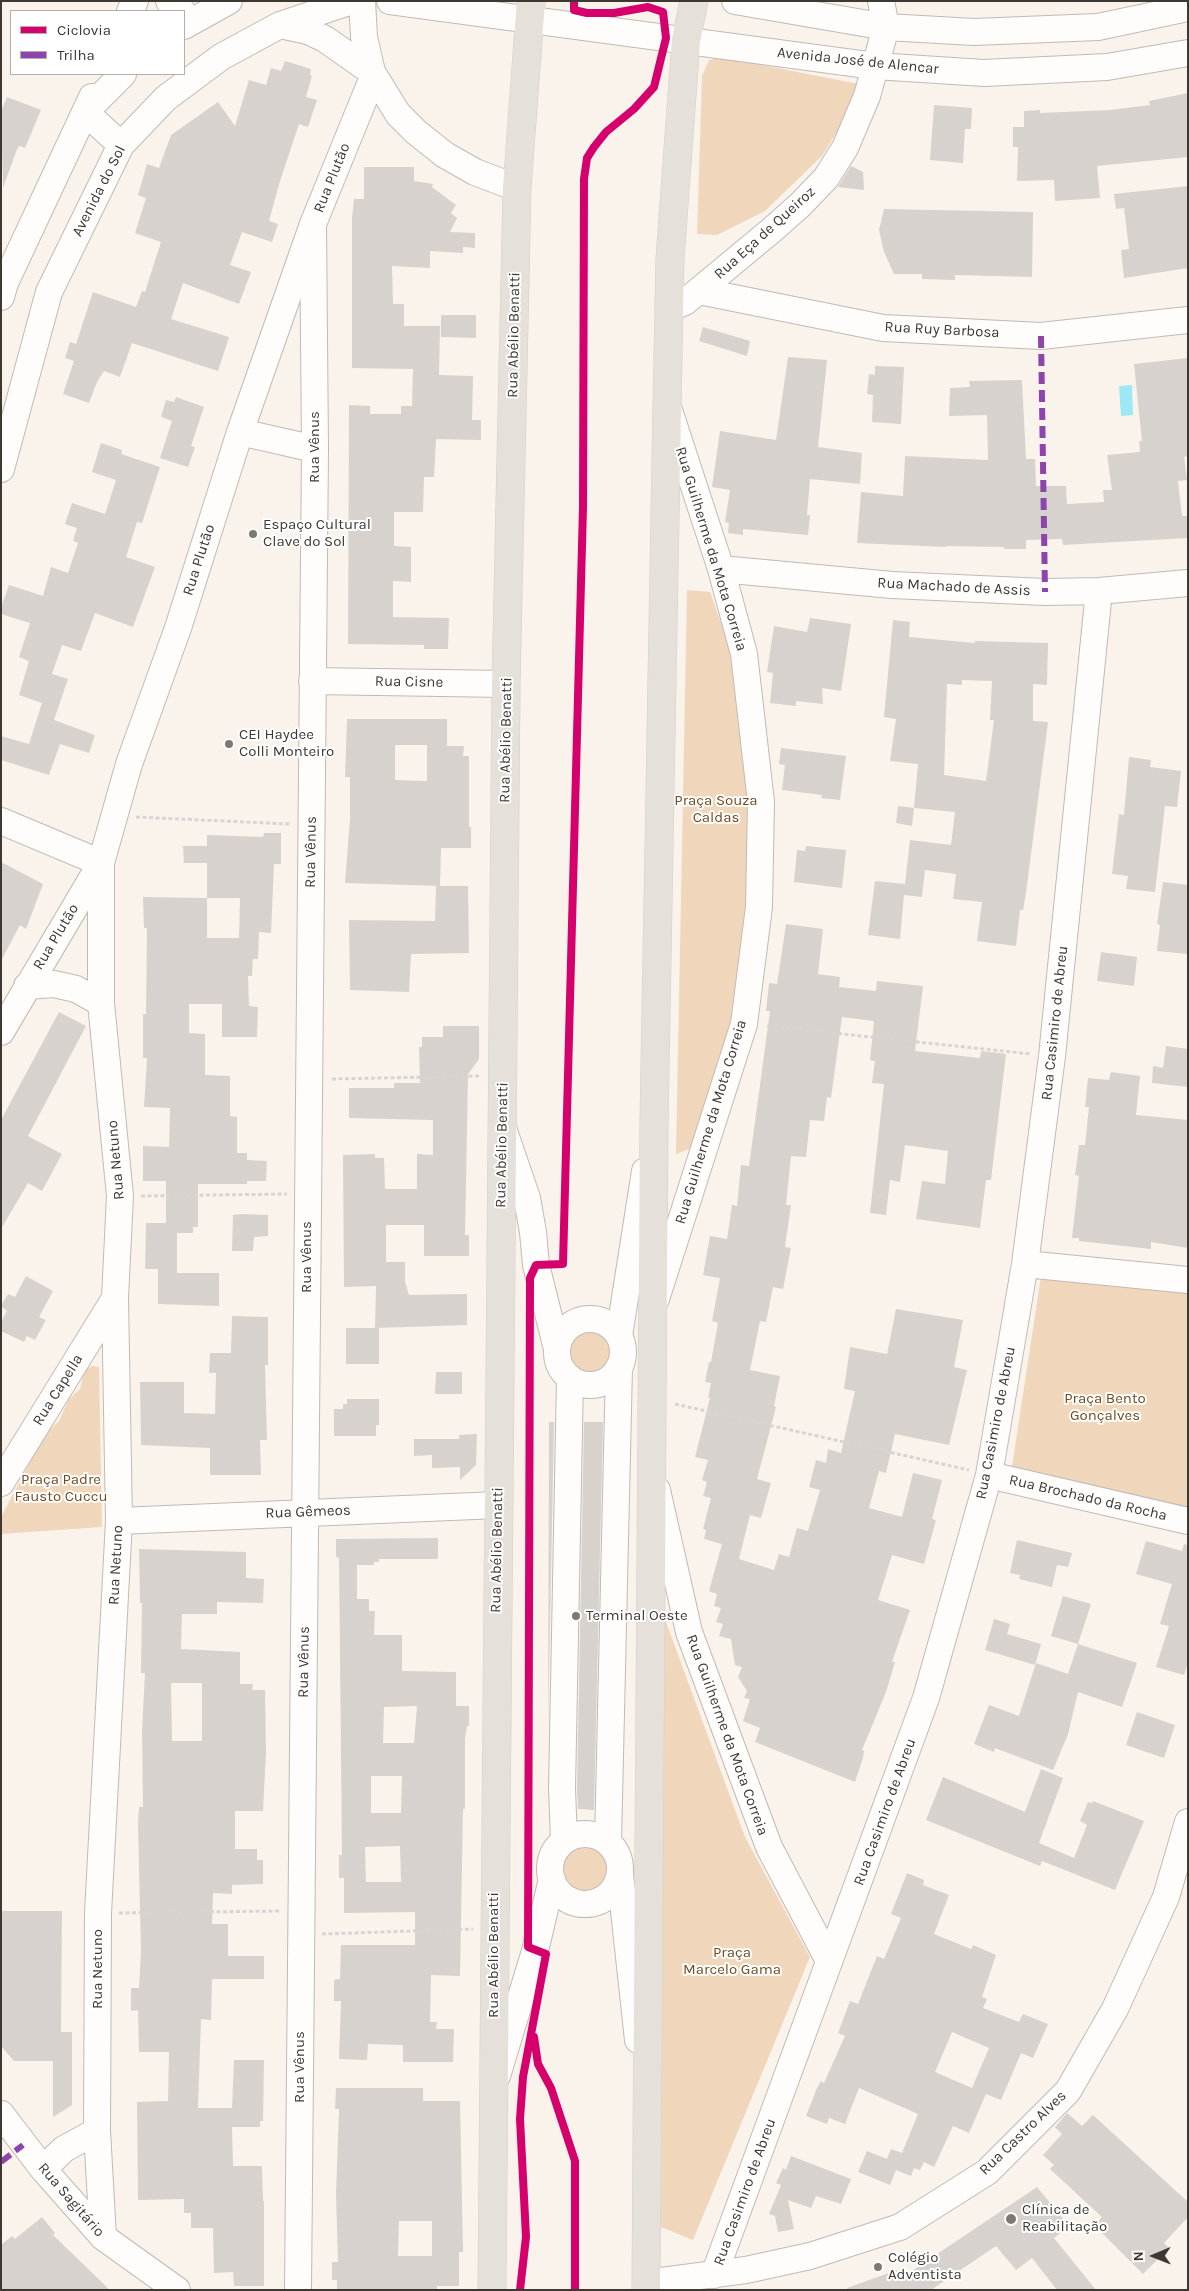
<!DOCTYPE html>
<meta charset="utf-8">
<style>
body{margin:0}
#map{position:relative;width:1189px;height:2291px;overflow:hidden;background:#f9f3ec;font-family:Karla,sans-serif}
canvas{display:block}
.frame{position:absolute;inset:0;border:2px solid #3e3833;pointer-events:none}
.legend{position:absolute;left:10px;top:10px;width:175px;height:65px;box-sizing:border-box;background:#fff;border:1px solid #b2afad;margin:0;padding:6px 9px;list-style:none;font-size:15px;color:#3e3833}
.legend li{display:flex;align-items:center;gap:10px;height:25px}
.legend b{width:25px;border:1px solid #b2afad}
.north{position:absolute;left:1129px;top:2231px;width:50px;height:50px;-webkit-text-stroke:4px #fff;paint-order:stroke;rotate:269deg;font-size:14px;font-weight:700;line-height:20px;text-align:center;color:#3e3833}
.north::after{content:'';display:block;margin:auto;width:18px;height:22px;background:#3e3833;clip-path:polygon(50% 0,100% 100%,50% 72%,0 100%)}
</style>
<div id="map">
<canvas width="1189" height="2291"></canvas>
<div class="frame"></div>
<ul class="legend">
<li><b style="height:6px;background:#d6006c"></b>Ciclovia</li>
<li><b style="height:6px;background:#8e44ad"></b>Trilha</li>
</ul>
<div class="north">N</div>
</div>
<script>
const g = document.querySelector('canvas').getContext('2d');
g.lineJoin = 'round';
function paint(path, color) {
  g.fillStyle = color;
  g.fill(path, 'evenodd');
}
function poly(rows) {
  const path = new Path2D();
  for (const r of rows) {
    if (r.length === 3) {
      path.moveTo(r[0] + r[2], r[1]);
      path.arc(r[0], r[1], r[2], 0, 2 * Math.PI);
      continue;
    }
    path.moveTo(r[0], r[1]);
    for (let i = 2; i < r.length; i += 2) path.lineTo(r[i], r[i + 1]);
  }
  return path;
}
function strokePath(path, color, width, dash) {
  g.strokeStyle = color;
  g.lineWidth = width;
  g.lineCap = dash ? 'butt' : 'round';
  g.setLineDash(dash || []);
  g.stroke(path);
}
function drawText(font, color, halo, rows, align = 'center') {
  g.font = font + ' Karla,sans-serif';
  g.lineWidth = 4;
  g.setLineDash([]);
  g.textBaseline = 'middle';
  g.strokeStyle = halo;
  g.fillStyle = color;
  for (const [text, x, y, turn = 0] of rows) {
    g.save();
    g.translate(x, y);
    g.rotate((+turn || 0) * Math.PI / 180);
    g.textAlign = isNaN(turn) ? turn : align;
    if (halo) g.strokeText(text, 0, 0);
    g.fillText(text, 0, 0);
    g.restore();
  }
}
paint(poly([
 [721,57,859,84,845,119,822,156,765,211,717,235,697,234,702,76,709,60],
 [687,590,710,592,733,657,750,808,745,916,730,1025,692,1148,676,1154],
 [1041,1276,1188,1291,1188,1514,1011,1473],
 [589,1352,25],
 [92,1366,99,1367,102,1527,1,1534,1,1517,45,1434,59,1421,69,1399,80,1389,84,1371],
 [662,1611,745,1837,810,1957,693,2240,661,2227],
 [591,1842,607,1854,609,1881,601,1889,580,1895,565,1886,561,1863,568,1848,580,1843]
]), '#f0d7bc');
paint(poly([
 [1132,385,1133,415,1121,416,1119,386]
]), '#9ee7f4');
paint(poly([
 [285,61,311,69,310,75,312,76,306,97,317,100,308,127,299,124,280,181,269,221,278,224,272,242,242,232,230,265,251,272,239,304,183,283,171,319,229,337,218,371,132,343,120,377,104,371,97,382,89,403,63,394,74,361,65,358,70,342,76,344,93,292,136,307,142,291,145,292,161,242,135,233,146,198,138,195,147,164,159,168,171,135,218,102,235,126,249,80,266,85,271,68,281,71],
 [1188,93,1188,157,1097,166,1100,198,1055,201,1054,180,1017,181,1018,147,1013,147,1013,127,1024,127,1024,111,1040,110,1040,113,1110,110,1150,105,1149,101],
 [7,97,41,110,25,148,19,146,16,152,3,188,1,111],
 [934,105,972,108,971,129,965,129,963,163,930,160],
 [851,166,863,172,864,190,838,187],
 [364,167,414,167,414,181,433,184,432,187,456,205,451,213,457,218,450,232,475,233,475,248,463,247,463,253,430,251,430,268,392,266,393,304,404,304,404,326,440,326,439,375,473,376,472,420,481,420,481,440,436,439,434,477,424,477,423,512,394,512,394,546,411,547,411,582,393,581,393,617,449,618,448,649,424,649,424,645,348,644,349,405,370,406,370,414,401,414,401,406,412,406,413,369,352,368,352,218,354,199,364,199],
 [1188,186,1188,268,1124,278,1121,250,1129,249,1124,208,1116,209,1114,194],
 [884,209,1033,212,1032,277,955,275,955,280,922,279,922,274,894,274,884,252,879,230],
 [441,315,476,315,476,338,441,337],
 [703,327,750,341,747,356,699,341],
 [788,357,827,360,818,447,862,453,860,484,810,479,807,515,810,515,808,535,743,529,743,535,728,533,729,523,725,522,730,490,712,487,720,431,776,440],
 [1188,358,1188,456,1184,457,1187,480,1178,481,1182,516,1188,516,1188,538,1063,545,1062,539,1026,540,1026,549,1004,549,1004,547,946,546,946,547,857,543,861,492,903,496,905,456,988,460,987,415,949,416,950,388,970,387,969,381,1022,380,1026,459,1035,459,1036,486,1066,486,1067,504,1104,502,1103,490,1112,490,1107,455,1140,452,1139,441,1142,441,1134,364],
 [875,366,904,367,901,424,872,422,873,395,867,394,869,374,875,375],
 [176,397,204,407,191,446,195,447,188,467,160,458,172,421,161,417,166,400,174,402],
 [101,443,122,450,121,454,160,467,142,523,137,522,126,557,155,567,133,627,95,613,81,651,62,645,52,674,68,679,54,720,95,735,89,753,60,744,49,775,1,760,1,736,29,744,42,703,19,695,29,661,19,657,30,623,1,614,1,608,9,585,43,596,51,567,68,573,78,543,73,541,77,528,65,524,72,503,105,514,116,480,92,472],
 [810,618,851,624,841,691,822,688,823,704,796,701,796,706,770,703,773,673,767,672,774,626,807,632],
 [893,620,910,622,909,637,975,643,975,641,1048,643,1047,685,1033,684,1033,721,1048,722,1026,893,1023,910,1020,910,1016,946,977,941,982,902,953,899,956,874,925,870,922,897,904,895,900,939,868,935,875,881,905,884,910,840,951,845,955,812,914,808,918,764,890,761,896,719,884,717],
 [962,680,992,681,990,720,994,720,986,781,944,775,947,684,962,685],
 [347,719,447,719,447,746,464,746,463,756,469,756,469,827,471,827,471,848,441,848,440,886,345,883,350,819,350,777,345,777],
 [395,745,427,745,427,781,395,780],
 [781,748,846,756,840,800,821,798,822,795,782,790,785,765,779,764],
 [1129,757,1151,760,1150,767,1181,771,1177,807,1165,806,1155,892,1126,889,1128,876,1112,874,1119,814,1124,815],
 [898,806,914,808,912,826,896,823],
 [264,833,281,833,281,864,274,864,271,933,259,932,258,959,253,959,252,976,248,976,249,1006,258,1007,257,1037,222,1037,222,1004,189,1004,189,1033,205,1034,205,1075,230,1076,230,1116,237,1117,237,1153,247,1153,247,1160,267,1161,266,1181,247,1181,247,1184,198,1184,198,1227,193,1227,193,1233,177,1233,177,1273,219,1273,219,1306,158,1304,158,1269,145,1269,146,1223,166,1223,166,1181,143,1181,143,1146,169,1147,170,1108,144,1107,147,1058,143,1058,143,1014,146,1014,147,928,144,928,143,897,207,898,207,938,239,938,240,898,207,898,207,863,184,863,183,846,207,846,207,835,263,837],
 [806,846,846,850,842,888,794,882,797,850,805,851],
 [1,862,43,884,26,929,20,925,1,961],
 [1163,882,1188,885,1188,954,1157,951,1160,925,1157,924],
 [436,886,468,886,469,953,411,954,409,992,350,990,349,920,435,921],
 [786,924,823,929,818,974,840,977,839,987,876,991,877,981,923,986,915,1051,980,1058,981,1051,1006,1054,991,1180,986,1180,980,1228,916,1219,922,1181,945,1184,948,1151,905,1145,900,1182,890,1180,886,1215,870,1213,884,1084,872,1083,875,1061,870,1060,874,1021,842,1017,831,1098,827,1097,824,1121,810,1120,806,1157,791,1156,786,1205,791,1205,785,1247,791,1248,783,1289,773,1287,766,1322,760,1321,750,1370,780,1376,774,1406,776,1407,757,1479,771,1483,761,1518,750,1515,739,1559,774,1570,779,1554,789,1557,797,1528,808,1531,820,1490,809,1487,816,1460,826,1463,828,1449,841,1453,855,1391,844,1389,850,1347,887,1354,896,1309,963,1320,954,1367,967,1370,949,1445,895,1434,886,1473,879,1471,869,1508,902,1517,913,1473,942,1480,932,1519,936,1520,924,1564,892,1555,878,1600,910,1610,892,1662,895,1662,886,1692,862,1750,864,1751,863,1758,855,1782,755,1742,760,1728,743,1721,750,1699,744,1698,747,1691,738,1677,742,1667,735,1665,731,1639,719,1636,723,1624,716,1622,721,1608,714,1606,717,1594,709,1591,722,1544,704,1539,706,1530,703,1529,711,1498,703,1496,707,1482,702,1480,708,1460,695,1457,710,1398,708,1398,711,1383,705,1382,709,1362,711,1362,718,1323,712,1321,720,1278,703,1275,710,1236,727,1239,732,1205,737,1206,741,1165,749,1166,770,1011,766,1011,769,983,777,984],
 [1101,952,1137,957,1134,986,1097,981],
 [59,1012,86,1026,28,1136,62,1154,42,1191,28,1183,1,1229,1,1120],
 [443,1026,479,1026,479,1059,468,1074,465,1235,469,1235,469,1256,424,1256,424,1225,386,1225,386,1262,405,1262,405,1282,409,1295,467,1294,467,1325,375,1328,376,1286,344,1287,343,1155,375,1154,375,1158,384,1158,385,1189,417,1189,417,1154,433,1155,433,1120,349,1118,349,1088,394,1088,394,1083,420,1083,419,1047,422,1047,422,1037,443,1037],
 [1166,1046,1188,1049,1188,1087,1152,1083,1153,1066,1163,1068],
 [1111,1072,1140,1076,1136,1115,1188,1120,1188,1248,1151,1242,1151,1249,1079,1241,1079,1238,1072,1238,1079,1176,1075,1175,1079,1145,1085,1145,1089,1107,1085,1107,1088,1078,1109,1080],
 [242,1214,268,1215,268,1236,254,1237,253,1251,232,1251,233,1215],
 [26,1276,53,1291,39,1317,46,1320,35,1340,27,1336,24,1342,1,1331,1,1322,7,1311,1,1306,8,1294,15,1297],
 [232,1316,268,1317,268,1365,265,1365,267,1440,260,1440,261,1475,210,1475,210,1448,141,1445,140,1382,184,1382,184,1413,215,1414,216,1373,209,1373,210,1353,231,1353],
 [346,1328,379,1328,379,1364,346,1364],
 [436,1372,462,1372,462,1394,435,1394],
 [347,1399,379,1399,379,1425,376,1425,376,1436,334,1436,334,1409,343,1409,343,1404,347,1404],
 [549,1422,554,1422,548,1727],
 [584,1422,603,1422,594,1810,578,1809,577,1789],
 [477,1434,476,1465,460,1480,460,1467,432,1468,432,1455,414,1456,414,1439,459,1439,459,1435],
 [438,1538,438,1559,379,1559,379,1562,374,1562,374,1565,357,1565,357,1599,369,1599,369,1611,375,1611,374,1635,402,1635,402,1671,456,1672,456,1706,469,1706,469,1726,467,1726,465,1739,465,1809,463,1809,460,1976,431,1975,430,2022,437,2022,436,2029,454,2029,453,2062,403,2062,403,2045,368,2044,367,2060,339,2059,341,2001,334,2001,334,1980,340,1979,341,1945,415,1945,415,1912,344,1913,344,1878,339,1878,339,1855,342,1855,341,1754,339,1558,336,1557,336,1539],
 [417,1706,414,1743,383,1743,384,1707],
 [371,1776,402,1776,401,1813,371,1813],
 [400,1846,401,1882,366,1882,365,1847],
 [1017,1540,1072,1553,1068,1567,1057,1565,1052,1587,1019,1579,1020,1575,1010,1573],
 [1146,1541,1182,1551,1184,1544,1188,1545,1188,1662,1184,1675,1156,1667,1169,1626,1160,1624,1172,1584,1136,1574],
 [139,1549,246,1552,246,1578,264,1579,263,1603,217,1602,217,1614,182,1614,181,1649,240,1652,240,1684,253,1684,252,1690,265,1690,266,1752,263,1811,235,1811,235,1849,257,1849,257,1860,263,1860,263,1884,232,1885,232,1894,213,1893,212,1924,228,1924,228,1956,264,1956,264,1979,212,1979,211,2020,201,2019,198,2108,232,2108,234,2060,264,2060,263,2121,260,2121,260,2127,232,2127,233,2166,262,2166,263,2201,264,2201,264,2286,234,2286,233,2272,214,2273,213,2228,191,2228,191,2213,184,2213,184,2199,138,2200,137,2102,168,2101,169,2052,139,2052,138,2010,131,2011,131,1988,139,1988,141,1952,138,1824,139,1807,143,1807,142,1732,145,1673,141,1673,142,1603,140,1603],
 [171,1683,202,1683,202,1741,172,1741],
 [1063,1596,1091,1604,1078,1644,1137,1663,1122,1707,1078,1692,1068,1734,1053,1770,995,1748,994,1752,974,1744,989,1705,1019,1716,1036,1663,1068,1674,1078,1644,1051,1636],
 [994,1619,1010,1624,1007,1634,1041,1644,1035,1665,985,1650],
 [1137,1712,1175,1725,1164,1758,1126,1745],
 [1041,1769,1063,1778,1039,1843,1074,1858,1087,1825,1080,1821,1088,1802,1092,1803,1093,1801,1144,1821,1115,1890,1042,1861,1040,1866,926,1820,943,1777,1025,1812],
 [907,1873,924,1880,923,1885,949,1895,934,1934,971,1949,973,1945,996,1955,982,1997,987,1999,983,2008,1019,2022,1023,2014,1048,2024,1033,2058,1021,2053,1001,2100,986,2094,969,2133,953,2126,934,2167,924,2162,920,2170,914,2168,911,2176,896,2170,890,2185,858,2172,867,2151,887,2159,891,2149,902,2153,918,2114,859,2088,845,2124,829,2118,827,2124,806,2116,817,2088,821,2081,824,2083,845,2036,838,2033,850,2001,858,2004,877,1956,884,1959,901,1918,891,1914],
 [952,2032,989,2048,972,2088,935,2072],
 [1,1911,62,1911,61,2032,72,2032,72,2105,53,2117,53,2061,14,2061,1,2046],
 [336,2088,423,2088,423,2101,460,2101,463,2252,459,2252,459,2286,437,2286,437,2290,337,2290,337,2280,332,2280,332,2262,338,2262,336,2194,339,2109,335,2109],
 [399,2221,432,2221,432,2256,398,2256],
 [1067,2113,1082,2126,1093,2115,1188,2202,1188,2217,1164,2243,1169,2248,1143,2274,1094,2225,1102,2217,1050,2169,1054,2165,1043,2155,1062,2134,1055,2127],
 [791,2156,851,2179,841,2204,816,2196,811,2208,788,2200,794,2229,778,2232,775,2216,769,2214,781,2185,776,2183,783,2168,786,2170],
 [1037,2187,1069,2226,1054,2238,1096,2290,1057,2290,1032,2258,1016,2270,996,2246,931,2290,848,2290,847,2288,897,2270,900,2279],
 [42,2217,55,2233,53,2235,110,2290,1,2290,1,2245,12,2236,15,2239]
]), '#d7d2cd');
const minor = poly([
 [169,1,182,11],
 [362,1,364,37,372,72,398,114,416,132,445,155,475,172,517,188],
 [390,1,875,66,984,73,1107,67,1188,53],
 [735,1,886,27,974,32,1098,27,1188,8],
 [130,11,135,1],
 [280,25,308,31,325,39,372,72],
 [184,26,229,1],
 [92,97,85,112,121,145],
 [699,291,883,328,1041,336,1188,320],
 [1,297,5,283,85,112,123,74],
 [670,308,685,302,773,229,800,205,826,178,845,148,867,96,886,27,881,1],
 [240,432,315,449],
 [1,469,49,292,121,145,166,98,221,57,280,25,352,1],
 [721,569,892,585,1045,592,1099,591,1188,583],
 [312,681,506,684],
 [1,821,101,863,101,1003,120,1196,115,1298,119,1521,98,1913,97,2131,103,2237],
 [27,986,54,984,76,989,101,1003],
 [1,1032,101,863,129,764,178,628,240,432,313,224,373,77],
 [504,1131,527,1198,533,1232,536,1265,557,1349],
 [1025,1264,1188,1280],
 [656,1299,744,1024,759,907,761,802,744,654,721,569,669,410],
 [590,1352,33],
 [619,1336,645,1171],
 [989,1475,1188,1521],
 [1,1483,115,1298],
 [657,1490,689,1632,769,1847,829,1961],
 [119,1521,498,1505],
 [585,1869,35],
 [564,1840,562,1789,570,1378],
 [608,1842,619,1367],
 [620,1874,638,2040],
 [497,2076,535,1951,552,1879],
 [1,2114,43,2169,103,2237,177,2290],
 [43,2169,64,2149,97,2131],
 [714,2275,926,1698,989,1475,1025,1264,1052,1056,1099,591],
 [646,2283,746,2270,810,2256,900,2227,987,2172,1068,2091,1115,2009,1166,1897,1188,1822],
 [298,2290,315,449,313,224]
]);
const major = poly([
 [492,2290,506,684,517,188,531,1],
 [646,2290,654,1122,667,405,670,259,686,40,694,1]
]);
strokePath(minor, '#c0bab4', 28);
strokePath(major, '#d2cfcb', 29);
strokePath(poly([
 [136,817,290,824],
 [767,1026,1031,1054],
 [332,1079,481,1076],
 [141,1196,287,1194],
 [675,1404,969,1470],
 [119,1913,280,1911],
 [322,1934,473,1929]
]), '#d7d5d3', 3, [4, 2.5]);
strokePath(minor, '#fefdfc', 26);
strokePath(major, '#e5e0d9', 28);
strokePath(poly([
 [1041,336,1045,592],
 [1,2162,23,2145]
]), '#8e44ad', 6, [12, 6]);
strokePath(poly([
 [534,2037,538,2064,551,2088,575,2161,575,2290],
 [520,2290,526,2237,520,2119,523,2077,546,1954,528,1947,530,1278,536,1265,563,1264,583,507,584,179,587,158,594,147,606,132,634,109,654,87,666,38,663,12,648,7,614,13,587,13,574,10,574,1]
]), '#d6006c', 8);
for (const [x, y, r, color] of [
 [253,534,5,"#7f7974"],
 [229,744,5,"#7f7974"],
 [576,1616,5,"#7f7974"],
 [1011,2219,6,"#7f7974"],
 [878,2267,5,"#7f7974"]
]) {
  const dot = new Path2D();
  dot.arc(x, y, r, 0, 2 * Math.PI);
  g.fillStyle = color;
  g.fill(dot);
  strokePath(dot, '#fff', 2);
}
drawText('15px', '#3e3833', '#fff', [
 ["Avenida José de Alencar",858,61,6],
 ["Rua Plutão",332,178,-68],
 ["Avenida do Sol",99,191,-63],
 ["Rua Eça de Queiroz",765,233,-42],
 ["Rua Ruy Barbosa",942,330,3],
 ["Rua Abélio Benatti",514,335,-89],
 ["Rua Vênus",315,447,-90],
 ["Rua Guilherme da Mota Correia",711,549,73],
 ["Rua Plutão",199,560,-72],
 ["Rua Machado de Assis",954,587,3],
 ["Rua Cisne",409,682,1],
 ["Rua Abélio Benatti",506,740,-89],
 ["Rua Vênus",311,852,-89],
 ["Rua Plutão",56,937,-59],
 ["Rua Casimiro de Abreu",1055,1023,-84],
 ["Rua Guilherme da Mota Correia",711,1122,-73],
 ["Rua Abélio Benatti",502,1145,-89],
 ["Rua Netuno",116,1160,-95],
 ["Rua Vênus",307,1257,-90],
 ["Rua Capella",58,1390,-58],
 ["Rua Casimiro de Abreu",996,1423,-79],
 ["Rua Brochado da Rocha",1088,1498,13],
 ["Rua Gêmeos",308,1512,-2],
 ["Rua Abélio Benatti",497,1550,-89],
 ["Rua Netuno",116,1565,-87],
 ["Rua Vênus",304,1662,-89],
 ["Rua Guilherme da Mota Correia",727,1735,70],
 ["Rua Casimiro de Abreu",885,1812,-70],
 ["Rua Abélio Benatti",494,1955,-90],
 ["Rua Netuno",98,1969,-90],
 ["Rua Vênus",300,2067,-90],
 ["Rua Castro Alves",1023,2133,-44],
 ["Rua Casimiro de Abreu",745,2192,-70],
 ["Rua Sagitário",71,2200,49]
]);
drawText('15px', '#3e3833', '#fff', [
 ["Espaço Cultural",263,525],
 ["Clave do Sol",263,542],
 ["CEI Haydee",239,735],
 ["Colli Monteiro",239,752],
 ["Terminal Oeste",586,1616],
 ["Clínica de",1022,2210],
 ["Reabilitação",1022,2227],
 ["Colégio",888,2258],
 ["Adventista",888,2275]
], 'left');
drawText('15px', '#724c1e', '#fff', [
 ["Praça Souza",716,801],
 ["Caldas",716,818],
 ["Praça Bento",1105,1399],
 ["Gonçalves",1105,1416],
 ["Praça Padre",61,1480],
 ["Fausto Cuccu",61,1497],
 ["Praça",732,1953],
 ["Marcelo Gama",732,1970]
]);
</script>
